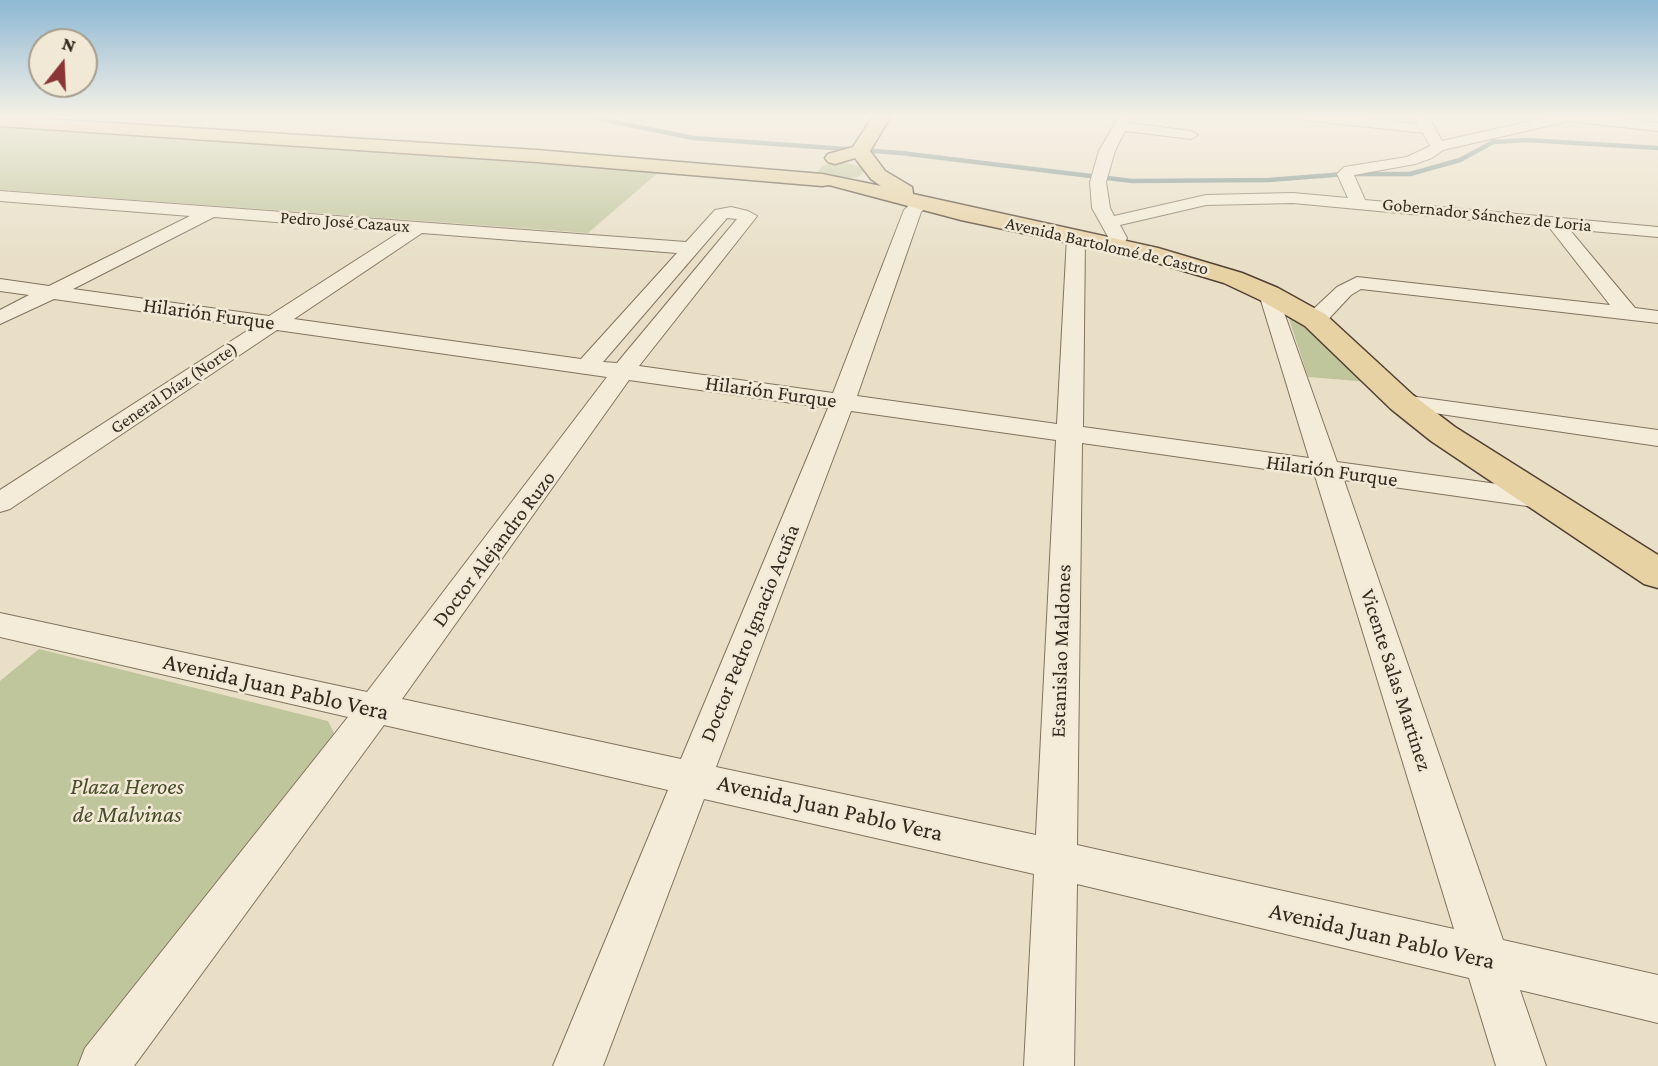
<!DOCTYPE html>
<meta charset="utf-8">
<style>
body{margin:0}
#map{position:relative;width:1658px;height:1066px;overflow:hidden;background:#e9dfc7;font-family:"Crimson Pro",serif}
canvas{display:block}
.north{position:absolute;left:28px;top:28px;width:70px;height:70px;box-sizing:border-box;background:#f1e9d6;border:2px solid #a59d8d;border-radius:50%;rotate:18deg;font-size:19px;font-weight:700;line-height:28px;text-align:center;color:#342a20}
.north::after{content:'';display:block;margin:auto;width:24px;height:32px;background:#8a3636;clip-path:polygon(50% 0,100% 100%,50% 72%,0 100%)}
</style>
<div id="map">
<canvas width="1658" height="1066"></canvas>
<div class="north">N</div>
</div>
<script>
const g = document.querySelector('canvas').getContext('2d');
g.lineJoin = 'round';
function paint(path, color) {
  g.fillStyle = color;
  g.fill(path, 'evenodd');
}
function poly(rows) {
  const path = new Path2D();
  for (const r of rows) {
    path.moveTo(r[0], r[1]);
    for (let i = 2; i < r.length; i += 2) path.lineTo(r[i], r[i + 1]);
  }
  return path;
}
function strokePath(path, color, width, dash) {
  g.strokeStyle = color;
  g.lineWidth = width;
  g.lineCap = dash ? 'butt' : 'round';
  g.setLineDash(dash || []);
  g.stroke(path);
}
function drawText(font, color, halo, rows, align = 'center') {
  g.font = font + ' "Crimson Pro",serif';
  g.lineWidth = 5;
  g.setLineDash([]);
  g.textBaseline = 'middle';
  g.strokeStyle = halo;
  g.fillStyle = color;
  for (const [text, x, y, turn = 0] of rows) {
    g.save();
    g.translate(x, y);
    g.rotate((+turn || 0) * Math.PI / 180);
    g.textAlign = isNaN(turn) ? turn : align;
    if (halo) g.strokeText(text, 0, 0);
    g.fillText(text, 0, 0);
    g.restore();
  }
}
paint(poly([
 [0,127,27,127,659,172,588,233,0,190],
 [844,162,863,167,865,172,857,177,841,179,817,172,824,165],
 [1289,319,1303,323,1369,382,1308,377],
 [39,649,328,721,334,733,328,750,81,1066,0,1066,0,681]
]), '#c0c69c');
strokePath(poly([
 [586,116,693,138,901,153,1132,181,1269,180,1345,174,1410,174,1460,160,1493,142,1527,140,1658,148]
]), '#6f8a84', 4.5);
const minor = poly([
 [1119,116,1133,116,1129,123,1191,131,1198,135,1191,139,1125,131,1115,151,1106,182,1110,208,1114,216,1206,195,1293,193,1348,198,1337,174,1344,167,1407,157,1430,146,1423,133,1305,120,1298,116,1346,116,1418,124,1414,116,1428,116,1442,141,1552,116,1602,116,1658,123,1658,131,1569,121,1443,150,1432,158,1415,164,1354,175,1365,200,1658,227,1658,237,1569,229,1635,308,1658,311,1658,323,1361,289,1351,295,1323,325,1307,325,1304,320,1307,315,1337,287,1357,277,1610,305,1549,227,1293,203,1206,205,1120,225,1127,238,1125,242,1111,242,1092,208,1090,182,1099,151,1119,116],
 [0,191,686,242,715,210,731,207,748,211,757,216,754,220,639,366,833,393,904,210,917,198,923,197,932,202,921,212,857,396,1057,424,1067,237,1076,231,1085,237,1083,427,1309,458,1259,294,1262,290,1269,288,1276,290,1337,462,1541,490,1551,493,1555,499,1551,505,1541,508,1344,480,1503,940,1658,975,1658,1023,1520,990,1546,1066,1496,1066,1469,978,1077,884,1074,1066,1024,1066,1034,874,704,799,603,1066,553,1066,668,790,384,725,134,1066,78,1066,85,1048,348,717,0,637,0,613,367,692,607,377,277,330,10,509,0,512,0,490,253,327,54,299,0,324,0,310,29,295,0,291,0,279,49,286,190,216,0,201,0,191],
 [214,217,400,232,269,316,73,289,214,217],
 [727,218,737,219,617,363,603,362,727,218],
 [422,233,677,253,581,359,294,319,422,233],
 [629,380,828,408,681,759,402,699,629,380],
 [851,411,1056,440,1036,835,716,767,851,411],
 [1082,443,1315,476,1454,929,1077,845,1082,443],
 [1402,395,1658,430,1658,446,1393,407,1390,402,1393,397,1402,395]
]);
const major = poly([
 [0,116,537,150,822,174,881,186,871,179,855,158,835,164,828,162,825,158,828,154,853,147,873,116,891,116,870,151,885,171,912,187,913,194,1158,248,1242,273,1278,288,1325,314,1413,395,1455,427,1658,555,1658,588,1644,584,1431,441,1391,409,1305,326,1260,300,1224,283,1144,259,961,220,829,185,822,186,537,162,0,126,0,116]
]);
strokePath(minor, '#82725e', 2);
strokePath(major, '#514032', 3);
paint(minor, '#f4ecd9');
paint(major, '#e7d2a4');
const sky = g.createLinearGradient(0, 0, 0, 265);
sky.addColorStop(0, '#8eb8d4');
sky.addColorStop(0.44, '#f5f1e6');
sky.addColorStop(1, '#f5f1e600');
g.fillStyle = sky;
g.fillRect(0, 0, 1658, 265);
drawText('18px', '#342a20', '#f1e9d6', [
 ["Gobernador Sánchez de Loria",1487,215,6],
 ["Pedro José Cazaux",345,222,4],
 ["Avenida Bartolomé de Castro",1107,246,13],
 ["General Díaz (Norte)",174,388,-34]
]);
drawText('21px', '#342a20', '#f1e9d6', [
 ["Hilarión Furque",209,314,8],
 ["Hilarión Furque",771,392,8],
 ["Hilarión Furque",1332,471,8],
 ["Doctor Alejandro Ruzo",494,549,-53],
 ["Doctor Pedro Ignacio Acuña",750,633,-68],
 ["Estanislao Maldones",1061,651,-88],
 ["Vicente Salas Martinez",1396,680,72]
]);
drawText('24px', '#342a20', '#f1e9d6', [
 ["Avenida Juan Pablo Vera",276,687,13],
 ["Avenida Juan Pablo Vera",830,808,13],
 ["Avenida Juan Pablo Vera",1382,936,13]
]);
drawText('italic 24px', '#454e29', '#f1e9d6', [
 ["Plaza Heroes",127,787],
 ["de Malvinas",127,815]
]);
</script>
